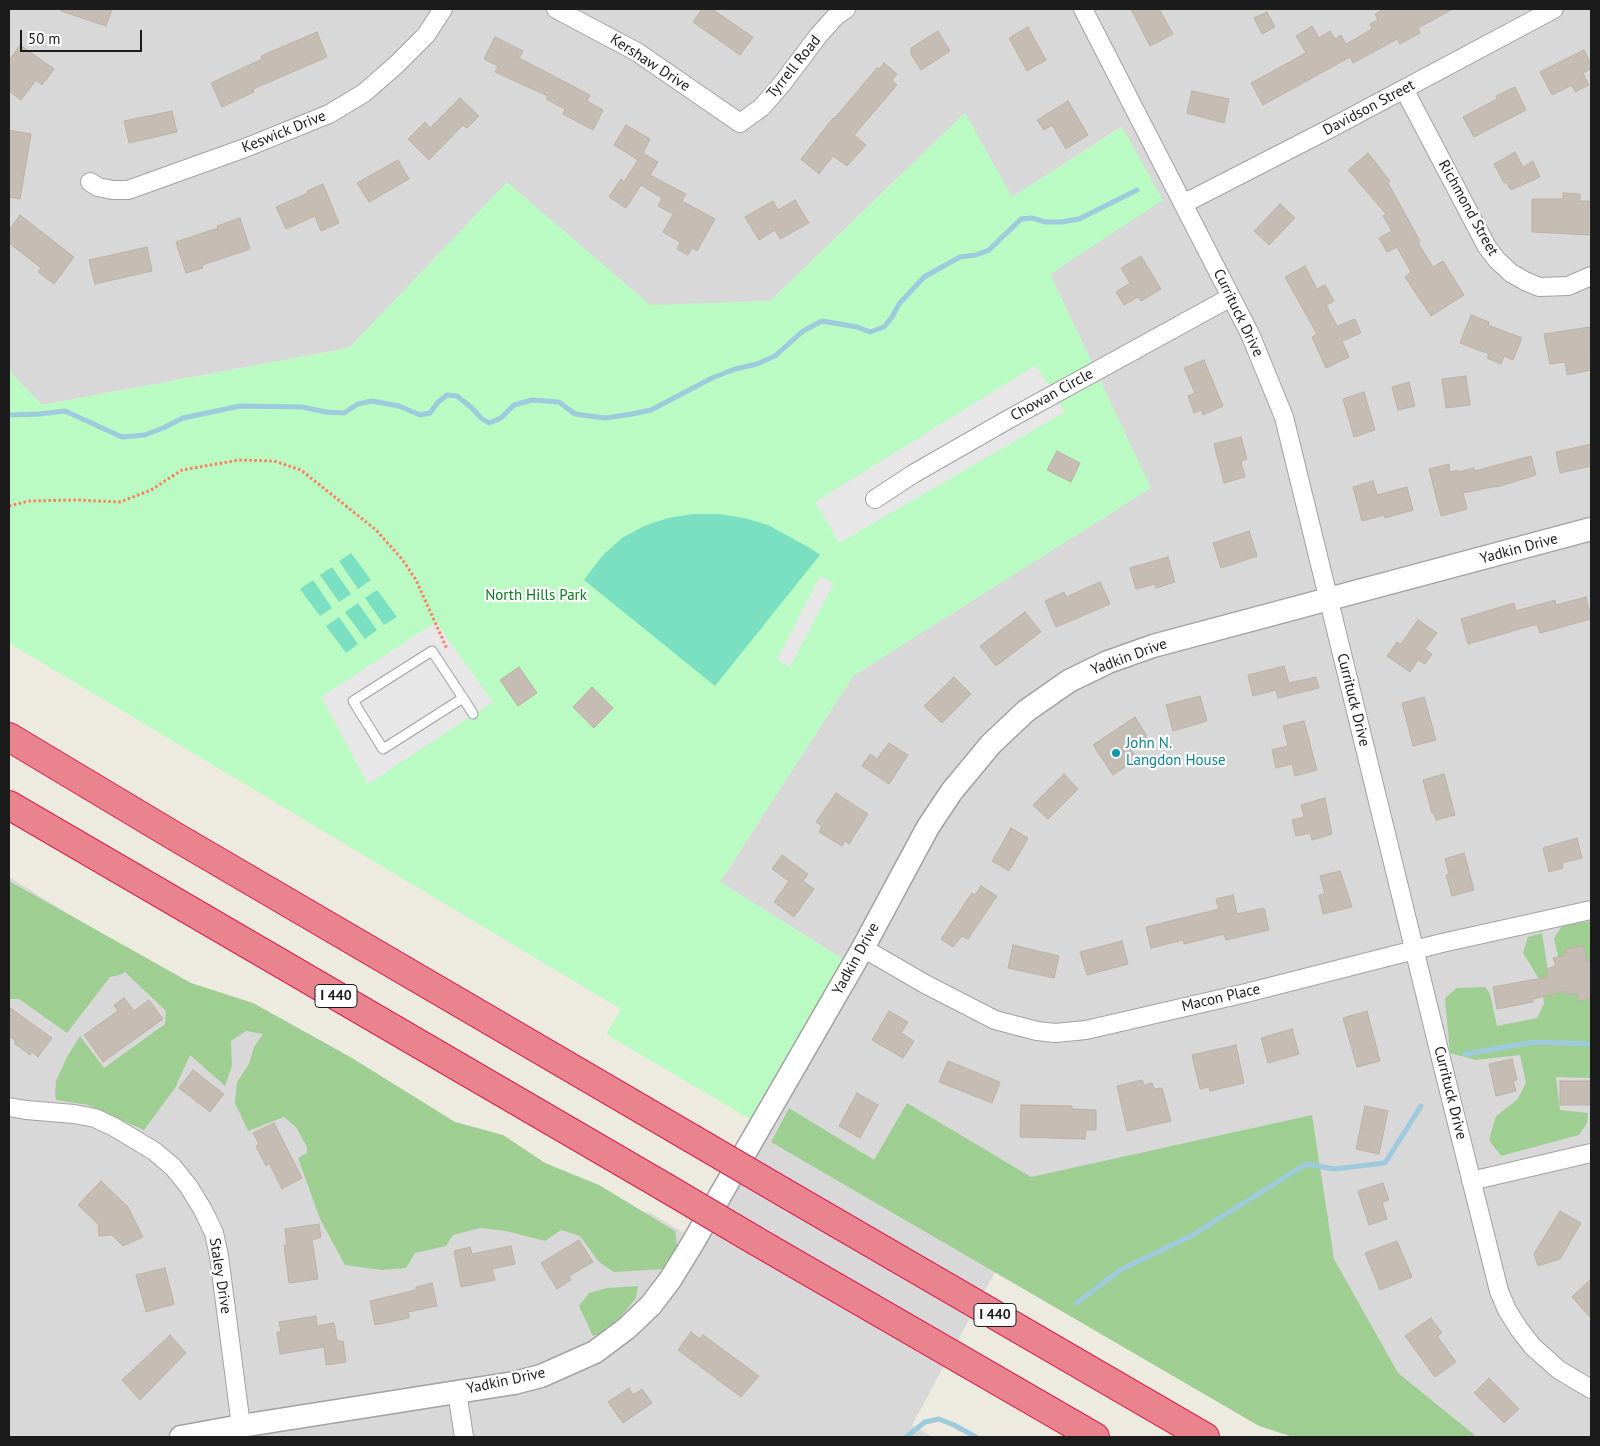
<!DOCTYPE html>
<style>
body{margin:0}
#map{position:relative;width:1600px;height:1446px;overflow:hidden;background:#edeae0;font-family:"PT Sans",sans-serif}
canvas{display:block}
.frame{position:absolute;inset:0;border:10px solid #1b1b1b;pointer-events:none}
.scale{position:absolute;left:20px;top:30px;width:122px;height:22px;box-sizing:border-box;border:2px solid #1b1b1b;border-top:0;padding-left:6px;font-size:15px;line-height:18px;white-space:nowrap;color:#1b1b1b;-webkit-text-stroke:4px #fff;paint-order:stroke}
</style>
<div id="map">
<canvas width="1600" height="1446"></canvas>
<div class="frame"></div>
<div class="scale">50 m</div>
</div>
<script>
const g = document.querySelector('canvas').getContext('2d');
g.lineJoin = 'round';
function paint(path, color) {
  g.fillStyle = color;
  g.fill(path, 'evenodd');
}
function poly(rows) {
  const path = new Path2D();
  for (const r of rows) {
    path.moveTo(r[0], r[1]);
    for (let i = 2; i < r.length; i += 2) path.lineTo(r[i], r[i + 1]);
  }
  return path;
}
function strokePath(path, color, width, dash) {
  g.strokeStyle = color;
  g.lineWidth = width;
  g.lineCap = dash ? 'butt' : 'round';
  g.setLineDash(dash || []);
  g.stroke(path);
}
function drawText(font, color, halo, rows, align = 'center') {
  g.font = font + ' "PT Sans",sans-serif';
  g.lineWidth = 4.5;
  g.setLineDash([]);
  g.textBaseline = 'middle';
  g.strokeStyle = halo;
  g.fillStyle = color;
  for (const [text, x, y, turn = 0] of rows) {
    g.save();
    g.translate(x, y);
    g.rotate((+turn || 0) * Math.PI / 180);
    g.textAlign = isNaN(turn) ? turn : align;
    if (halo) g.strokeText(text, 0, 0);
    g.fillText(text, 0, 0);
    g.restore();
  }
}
paint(poly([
 [9,9,1591,9,1591,1437,1333,1437,1008,1248,912,1425,933,1437,9,1437,9,877,203,997,490,1154,610,1201,652,1214,684,1233,843,959,720,882,853,676,1150,488,1050,274,1121,127,1012,197,964,114,770,301,650,306,507,183,349,348,42,405,9,371]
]), '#d9d8d8');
paint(poly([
 [9,881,191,983,253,1003,352,1058,455,1122,503,1135,545,1163,599,1185,675,1231,677,1246,666,1269,614,1272,599,1262,580,1236,561,1230,545,1241,506,1231,480,1228,453,1235,446,1246,415,1253,406,1268,381,1270,345,1265,320,1219,298,1158,307,1153,307,1147,296,1127,284,1117,248,1131,235,1103,237,1082,249,1064,254,1047,263,1034,246,1031,231,1041,232,1066,225,1086,190,1055,175,1088,144,1130,88,1105,56,1100,55,1094,56,1081,67,1057,80,1036,104,1068,165,1024,166,1011,125,972,120,975,110,977,67,1033,19,999,9,999],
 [1591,921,1591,961,1559,960,1554,938,1562,926],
 [1542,933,1549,978,1559,989,1591,984,1591,1078,1556,1077,1560,1110,1588,1113,1587,1123,1579,1135,1501,1156,1489,1140,1496,1116,1517,1100,1526,1083,1520,1055,1476,1060,1450,1053,1445,998,1457,988,1485,987,1490,994,1497,1026,1537,1018,1544,1004,1541,982,1523,953,1528,937],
 [907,1103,1031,1177,1312,1115,1334,1259,1398,1373,1477,1437,1293,1437,1259,1426,771,1142,789,1108,874,1160],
 [638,1286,636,1298,622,1315,605,1332,593,1336,579,1306,589,1293,607,1288]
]), '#9fce93');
paint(poly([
 [965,113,1012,197,1122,127,1163,200,1050,274,1151,488,853,676,720,882,843,959,750,1119,606,1034,621,1009,9,643,9,371,42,405,349,348,507,182,650,305,770,301]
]), '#bafbc4');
paint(poly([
 [693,514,719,514,744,518,768,525,810,548,820,555,715,686,584,580,603,555,622,538,644,526,668,518],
 [351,553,371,580,358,589,339,561],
 [332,567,351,594,339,602,320,575],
 [313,580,332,608,320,616,300,589],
 [377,590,397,617,384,625,365,598],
 [358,603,377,630,365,639,345,612],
 [339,617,358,644,346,653,326,626]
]), '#7ae0c1');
paint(poly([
 [1036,365,1065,412,839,543,815,502],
 [820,576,834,583,790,667,777,660],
 [436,622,493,702,368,784,321,697]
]), '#e7e7e7');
strokePath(poly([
 [9,415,40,414,65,411,122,437,145,435,163,428,183,418,240,406,302,407,326,412,344,413,358,404,372,401,399,406,420,415,430,413,438,402,447,395,457,396,472,408,481,418,489,423,501,418,514,405,532,400,559,402,575,414,605,418,632,414,651,410,712,378,735,369,757,364,775,356,803,331,822,321,857,327,870,332,884,327,892,317,899,304,924,277,960,257,976,255,989,250,1021,219,1032,218,1046,222,1062,222,1079,219,1137,190],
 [1465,1054,1534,1042,1591,1044],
 [1077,1303,1120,1270,1191,1236,1306,1164,1334,1169,1385,1163,1421,1106],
 [906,1437,925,1422,939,1419,954,1425,976,1437]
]), '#9ecadd', 5);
const building = poly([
 [61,9,112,9,106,26,61,11,61,9],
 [702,9,712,9,753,37,740,55,693,22,702,9],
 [1131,9,1159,9,1173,34,1150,46,1131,9],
 [1384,9,1453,9,1418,28,1420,33,1400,44,1397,39,1353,63,1350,57,1263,105,1251,83,1306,53,1296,36,1312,26,1319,38,1330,31,1335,39,1341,35,1346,44,1372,29,1370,24,1378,20,1375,14,1384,9],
 [1267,12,1275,27,1262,34,1254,18,1267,12],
 [1028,27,1046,60,1027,71,1009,38,1028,27],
 [938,31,950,51,921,70,911,54,911,48,938,31],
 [317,32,327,57,253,89,254,92,222,107,211,83,262,59,261,56,317,32],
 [495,37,523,51,519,58,590,95,587,101,603,110,593,130,563,114,565,109,546,99,548,96,495,72,498,66,484,59,495,37],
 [20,45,54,69,42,85,36,80,21,100,9,91,9,61,20,45],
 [1584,50,1591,64,1591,69,1583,73,1589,85,1575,92,1572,85,1552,95,1540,72,1584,50],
 [884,63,897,74,892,80,897,85,854,135,866,145,847,166,833,156,819,174,801,159,833,118,834,119,877,68,879,69,884,63],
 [1515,87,1526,110,1474,137,1463,117,1497,99,1496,96,1515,87],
 [1192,91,1229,99,1224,123,1187,113,1192,91],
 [460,98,479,116,467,128,463,125,429,160,408,139,425,122,430,128,460,98],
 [1068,101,1088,135,1066,149,1052,125,1044,130,1037,120,1068,101],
 [172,111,177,132,129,143,124,121,172,111],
 [626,125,650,139,643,153,658,162,650,175,686,194,682,201,715,219,697,251,692,248,688,255,677,249,680,242,663,232,673,214,658,206,662,198,641,185,626,208,609,197,621,179,624,182,638,160,614,145,626,125],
 [9,130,31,134,20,199,9,197,9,130],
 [1515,152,1523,167,1533,161,1540,177,1511,190,1506,182,1504,183,1494,164,1515,152],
 [1368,153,1390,181,1388,183,1420,241,1418,243,1433,267,1443,261,1464,295,1431,316,1405,277,1411,272,1397,247,1387,252,1379,238,1392,231,1383,216,1386,214,1348,170,1368,153],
 [398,160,409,179,369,202,357,183,398,160],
 [323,184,339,223,321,231,315,216,286,229,276,207,308,193,307,191,323,184],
 [1563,193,1580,194,1580,201,1589,201,1589,235,1532,232,1532,199,1563,199,1563,193],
 [795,200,809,223,780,239,775,230,759,240,745,217,773,201,778,210,795,200],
 [1280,204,1295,218,1269,245,1254,231,1280,204],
 [20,215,74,257,54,284,38,272,41,268,9,243,9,230,20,215],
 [240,218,250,249,202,265,203,268,186,273,176,242,218,228,217,226,240,218],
 [147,247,152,271,95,284,89,260,147,247],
 [1141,256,1161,289,1141,301,1138,297,1124,305,1116,292,1130,283,1121,268,1141,256],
 [1305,266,1317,289,1325,285,1334,301,1326,305,1337,326,1355,319,1361,333,1342,341,1349,357,1326,368,1312,337,1317,334,1285,277,1305,266],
 [1471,315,1489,322,1488,325,1522,338,1513,360,1504,356,1501,364,1487,358,1489,354,1460,343,1471,315],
 [1590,327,1591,370,1567,375,1565,362,1550,364,1544,334,1590,327],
 [1204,360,1223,406,1203,415,1201,410,1194,413,1188,396,1195,393,1184,368,1204,360],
 [1466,376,1470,405,1446,408,1442,379,1466,376],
 [1409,382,1415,406,1398,410,1392,387,1409,382],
 [1364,392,1375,430,1354,437,1343,399,1364,392],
 [1241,437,1247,459,1241,461,1245,477,1224,483,1214,444,1241,437],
 [1591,444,1591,466,1560,473,1556,452,1591,444],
 [1057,451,1080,463,1071,482,1047,470,1057,451],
 [1531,456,1536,475,1497,487,1497,486,1463,493,1467,509,1441,516,1429,469,1449,464,1450,472,1458,470,1458,472,1474,468,1475,471,1531,456],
 [1373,481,1377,495,1407,487,1413,510,1385,518,1384,515,1362,521,1353,487,1373,481],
 [1249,531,1257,556,1221,568,1213,543,1249,531],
 [1168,557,1175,582,1156,588,1155,584,1136,589,1130,568,1168,557],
 [1100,582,1110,604,1056,627,1045,601,1064,592,1066,597,1100,582],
 [1586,597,1591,619,1540,633,1537,624,1468,644,1461,619,1514,603,1516,611,1555,600,1556,605,1586,597],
 [1025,612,1041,632,996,666,980,646,1025,612],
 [1418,620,1437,633,1425,649,1432,654,1425,664,1418,660,1410,672,1387,656,1397,642,1401,644,1418,620],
 [1284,666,1289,683,1316,677,1319,688,1278,698,1276,690,1253,696,1248,675,1284,666],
 [519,667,537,693,518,706,500,680,519,667],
 [954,677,971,694,942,723,924,706,954,677],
 [592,687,613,708,594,728,573,707,592,687],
 [1200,696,1207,721,1173,731,1166,705,1200,696],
 [1424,697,1436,740,1413,746,1402,703,1424,697],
 [1135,717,1147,736,1130,748,1137,759,1113,775,1093,745,1135,717],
 [1304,721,1317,770,1295,776,1292,764,1276,768,1272,750,1288,746,1283,726,1304,721],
 [889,743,908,755,889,784,862,766,870,754,877,759,889,743],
 [1064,774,1078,789,1048,819,1033,805,1064,774],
 [1444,774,1455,815,1436,820,1434,813,1432,813,1423,780,1444,774],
 [836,793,868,814,849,844,845,841,842,846,819,832,822,826,816,822,836,793],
 [1325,798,1332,834,1312,840,1310,833,1296,836,1292,820,1304,817,1301,805,1325,798],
 [1011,828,1028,838,1009,871,992,861,1011,828],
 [1577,838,1582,858,1562,863,1563,868,1549,872,1543,848,1577,838],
 [1464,853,1474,890,1452,896,1446,875,1449,874,1445,859,1464,853],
 [782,855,808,874,803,881,814,889,794,917,774,902,789,881,772,869,782,855],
 [1340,871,1352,907,1323,914,1319,895,1325,894,1320,876,1340,871],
 [981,886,997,896,968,939,962,936,953,947,941,939,972,893,975,895,981,886],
 [1233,895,1237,914,1264,908,1269,930,1226,940,1224,934,1184,944,1183,940,1151,948,1146,927,1219,909,1216,899,1233,895],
 [1122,941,1128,964,1087,975,1080,952,1122,941],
 [1013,945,1059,956,1054,978,1008,968,1013,945],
 [1583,946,1587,962,1591,961,1591,999,1579,1001,1577,993,1567,995,1565,991,1533,999,1533,1002,1497,1009,1493,987,1548,977,1546,969,1556,966,1553,958,1567,955,1565,949,1583,946],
 [124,998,134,1011,149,1000,163,1019,103,1062,84,1035,118,1011,114,1005,124,998],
 [9,1007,52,1038,38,1057,32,1052,30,1055,14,1043,16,1041,9,1036,9,1007],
 [889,1011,908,1022,901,1033,914,1041,903,1058,872,1040,889,1011],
 [1367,1011,1380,1061,1357,1067,1343,1018,1367,1011],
 [1292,1029,1299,1054,1268,1063,1261,1038,1292,1029],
 [1236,1045,1244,1083,1210,1091,1209,1087,1200,1089,1192,1055,1236,1045],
 [1512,1059,1517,1080,1513,1081,1516,1091,1496,1096,1489,1064,1512,1059],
 [948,1061,1000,1082,992,1103,939,1082,948,1061],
 [193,1070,224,1094,210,1112,179,1088,193,1070],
 [1142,1080,1144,1085,1152,1083,1154,1089,1162,1088,1171,1121,1127,1131,1117,1086,1142,1080],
 [1560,1081,1591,1081,1591,1105,1560,1105,1560,1081],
 [857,1093,878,1105,860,1138,839,1126,857,1093],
 [1021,1105,1072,1106,1072,1109,1096,1110,1096,1130,1086,1130,1085,1139,1020,1137,1021,1105],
 [1365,1106,1388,1111,1379,1154,1356,1149,1365,1106],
 [274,1123,302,1178,282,1189,269,1163,266,1166,256,1146,259,1144,253,1133,274,1123],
 [101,1181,128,1207,143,1237,123,1246,112,1235,99,1236,98,1224,78,1205,101,1181],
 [1383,1183,1389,1200,1382,1202,1387,1219,1369,1225,1358,1191,1383,1183],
 [1560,1211,1581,1223,1560,1259,1538,1266,1534,1254,1560,1211],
 [319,1224,321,1237,312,1240,318,1279,289,1283,284,1245,287,1245,285,1229,319,1224],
 [579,1240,593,1262,569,1276,571,1280,557,1289,541,1263,579,1240],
 [1397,1241,1412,1277,1380,1290,1365,1253,1397,1241],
 [511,1246,515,1264,492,1269,495,1280,461,1287,454,1251,470,1247,472,1254,511,1246],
 [165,1268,174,1304,146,1312,136,1275,165,1268],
 [1591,1279,1591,1318,1572,1297,1591,1279],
 [432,1283,437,1306,408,1312,409,1318,375,1325,370,1301,416,1290,416,1287,432,1283],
 [316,1316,317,1326,334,1323,337,1341,343,1341,346,1362,326,1365,324,1347,280,1354,277,1332,281,1332,279,1322,316,1316],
 [1431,1318,1442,1333,1437,1336,1456,1362,1435,1377,1405,1336,1431,1318],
 [691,1332,700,1339,703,1335,759,1376,741,1397,678,1350,691,1332],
 [170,1335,186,1353,140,1400,122,1380,170,1335],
 [1489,1378,1519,1409,1504,1423,1474,1393,1489,1378],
 [629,1388,633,1395,642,1389,652,1403,623,1423,608,1402,629,1388]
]);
paint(building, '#c5bdb3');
strokePath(building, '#bfb1a2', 1);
const service = poly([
 [463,698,383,749,353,701,432,651,463,698,473,714]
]);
const minor = poly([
 [556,9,637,52,740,123,762,107,782,84,818,36,835,17,846,9],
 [1083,9,1250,334,1284,417,1445,1075,1499,1291,1507,1310,1519,1329,1533,1347,1559,1370,1591,1389],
 [1404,89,1487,247,1497,260,1511,273,1525,281,1539,287,1568,286,1591,276],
 [90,182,98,187,112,190,128,190,245,148,329,114,364,93,396,65,426,35,443,9],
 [1183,204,1331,128,1554,9],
 [875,499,913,474,1009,419,1231,297],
 [863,948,925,984,995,1020,1037,1031,1055,1033,1086,1030,1246,993,1442,943,1591,910],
 [9,1107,26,1110,74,1114,95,1118,114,1127,154,1151,173,1167,189,1187,203,1210,214,1233,219,1256,241,1426],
 [1471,1181,1591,1153],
 [457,1392,464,1437]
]);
const tertiary = poly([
 [181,1437,241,1426,514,1383,541,1376,595,1352,627,1328,651,1305,670,1280,691,1246,863,948,928,827,952,791,991,744,1026,711,1069,681,1108,662,1153,646,1591,529]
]);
const motorway = poly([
 [9,737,176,837,691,1138],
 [9,805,663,1186],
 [785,1193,1205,1437],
 [756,1241,1095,1437]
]);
strokePath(service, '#a2a2a2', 11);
strokePath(minor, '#a2a2a2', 20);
strokePath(tertiary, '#a2a2a2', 25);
strokePath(motorway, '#db1d4e', 30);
strokePath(poly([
 [9,506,29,501,76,500,120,502,151,490,182,470,239,460,274,461,301,470,376,530,402,559,416,580,447,649]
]), '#fe7e60', 3, [2.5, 2.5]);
strokePath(service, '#fff', 9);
strokePath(minor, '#fff', 18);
strokePath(tertiary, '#fff', 22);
strokePath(motorway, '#e9848e', 28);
const motorwayBridge = poly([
 [691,1138,785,1193],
 [663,1186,756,1241]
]);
strokePath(motorwayBridge, '#db1d4e', 30, []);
strokePath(motorwayBridge, '#e9848e', 28);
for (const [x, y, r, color] of [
 [1116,753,5,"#0f9aa8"]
]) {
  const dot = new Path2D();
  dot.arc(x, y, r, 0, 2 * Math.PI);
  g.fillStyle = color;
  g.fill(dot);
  strokePath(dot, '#fff', 2);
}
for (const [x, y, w] of [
 [336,996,42],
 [995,1315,42]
]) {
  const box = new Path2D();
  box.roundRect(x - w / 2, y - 11.5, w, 23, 4);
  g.fillStyle = '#fff';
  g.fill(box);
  strokePath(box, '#1b1b1b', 1);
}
drawText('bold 14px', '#1b1b1b', null, [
 ["I 440",336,996],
 ["I 440",995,1315]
]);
drawText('15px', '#1b1b1b', '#fff', [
 ["Kershaw Drive",650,63,33],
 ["Tyrrell Road",794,67,-51],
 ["Davidson Street",1369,108,-28],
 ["Keswick Drive",284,132,-22],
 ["Richmond Street",1468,208,61],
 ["Currituck Drive",1238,313,64],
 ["Chowan Circle",1052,395,-29],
 ["Yadkin Drive",1519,549,-15],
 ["Yadkin Drive",1129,657,-20],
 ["Currituck Drive",1353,700,76],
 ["Yadkin Drive",856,959,-61],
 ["Macon Place",1221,998,-13],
 ["Currituck Drive",1450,1093,76],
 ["Staley Drive",220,1276,81],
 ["Yadkin Drive",506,1381,-12]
]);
drawText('15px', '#077b1b', '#fff', [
 ["North Hills Park",536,596]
]);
drawText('15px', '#0d838f', '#fff', [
 ["John N.",1126,744],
 ["Langdon House",1126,761]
], 'left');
</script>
